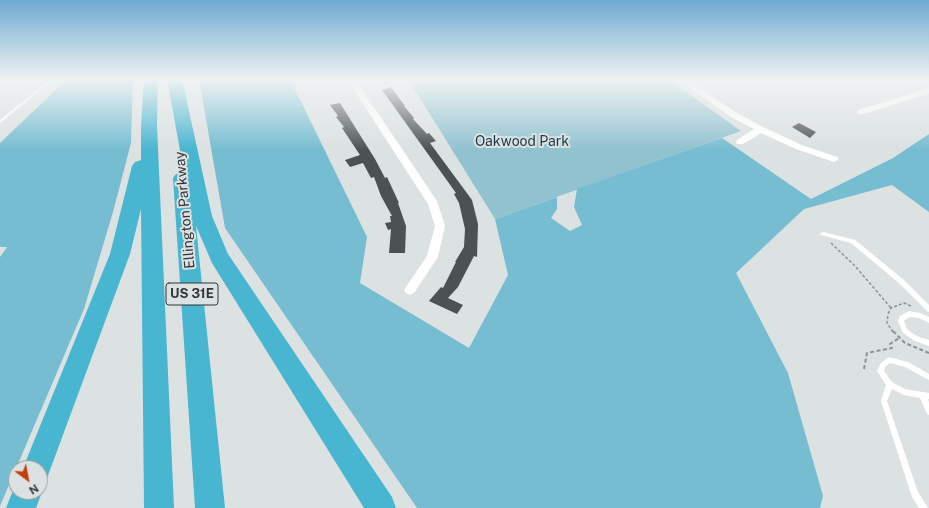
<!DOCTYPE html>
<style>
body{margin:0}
#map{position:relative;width:929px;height:508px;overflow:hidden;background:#dce1e2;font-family:"Public Sans",sans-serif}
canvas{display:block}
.north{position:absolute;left:8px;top:460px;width:40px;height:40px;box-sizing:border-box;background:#dce1e2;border:1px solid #989c9d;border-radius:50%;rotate:148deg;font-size:11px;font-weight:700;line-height:16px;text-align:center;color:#323435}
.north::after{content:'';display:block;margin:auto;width:14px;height:18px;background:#c53d07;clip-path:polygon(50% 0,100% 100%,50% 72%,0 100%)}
</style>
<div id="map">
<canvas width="929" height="508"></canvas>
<div class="north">N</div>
</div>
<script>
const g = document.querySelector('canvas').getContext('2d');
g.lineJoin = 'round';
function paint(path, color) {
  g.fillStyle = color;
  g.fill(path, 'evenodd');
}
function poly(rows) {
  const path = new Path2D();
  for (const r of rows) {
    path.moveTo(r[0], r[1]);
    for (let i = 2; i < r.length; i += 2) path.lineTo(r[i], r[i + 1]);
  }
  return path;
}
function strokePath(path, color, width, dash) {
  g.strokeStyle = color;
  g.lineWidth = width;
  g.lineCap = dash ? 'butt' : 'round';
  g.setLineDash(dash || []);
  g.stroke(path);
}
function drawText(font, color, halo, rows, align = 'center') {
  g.font = font + ' "Public Sans",sans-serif';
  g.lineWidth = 4;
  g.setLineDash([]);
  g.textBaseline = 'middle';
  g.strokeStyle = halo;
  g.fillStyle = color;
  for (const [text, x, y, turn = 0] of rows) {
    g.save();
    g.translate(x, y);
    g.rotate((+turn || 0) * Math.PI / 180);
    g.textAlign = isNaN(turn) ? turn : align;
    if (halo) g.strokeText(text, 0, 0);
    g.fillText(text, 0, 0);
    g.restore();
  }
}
paint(poly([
 [408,79,668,79,741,131,495,219]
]), '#91c2d0');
paint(poly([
 [67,79,133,79,131,143,113,212,84,309,0,506,0,257,7,247,0,247,0,143],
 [199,79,290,79,367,237,360,283,469,348,508,275,495,219,557,197,557,209,551,218,570,231,582,225,574,207,577,189,722,138,811,199,893,158,929,134,929,212,892,185,804,209,736,273,788,373,823,496,820,508,417,508,225,228]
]), '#76bdd1');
paint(poly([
 [391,87,405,106,404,106,414,118,413,119,427,134,429,133,436,141,430,143,472,200,478,224,477,257,474,256,458,287,448,298,463,305,457,314,429,301,441,287,443,288,456,262,455,262,464,247,465,229,459,203,454,194,456,193,382,90],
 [340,103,375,159,385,178,387,177,399,203,398,203,406,226,405,253,389,253,391,229,388,230,385,223,391,222,390,216,392,216,381,196,374,177,371,178,363,163,350,167,345,160,360,155,342,128,344,127,336,117,338,116,330,105],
 [799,123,816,132,810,138,792,127]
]), '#4c5152');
strokePath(poly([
 [831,243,855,266,891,308],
 [893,332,887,323,888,314,891,308,904,303,911,306]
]), '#8e9293', 1.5, [3, 2]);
strokePath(poly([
 [893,331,905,343,929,353],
 [864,369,867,353,892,348,890,344,899,338]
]), '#8e9293', 2, [4, 2.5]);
paint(poly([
 [50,79,55,79,0,123,0,120,50,79],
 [823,232,855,240,904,280,929,305,929,312,927,311,900,284,851,243,821,235,820,234,821,233,823,232],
 [909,311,920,313,929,317,929,323,919,318,910,317,905,320,904,321,907,329,912,333,919,337,929,340,929,346,915,341,903,333,898,321,900,316,909,311],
 [889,357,908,362,929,374,929,380,905,367,890,363,885,367,884,371,892,382,905,389,929,393,929,399,928,399,929,403,929,415,927,414,920,398,904,395,892,389,887,401,918,492,928,508,919,508,912,497,881,401,886,385,877,371,881,363,889,357]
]), '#fff');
paint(poly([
 [347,79,355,79,437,201,445,226,438,257,414,293,410,295,406,293,404,290,427,256,435,226,428,204,347,79],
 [677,79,687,79,737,113,763,127,802,145,837,157,839,159,834,162,831,161,796,149,761,133,743,144,737,144,736,142,737,140,754,129,731,117,677,79],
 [929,88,929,93,864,114,858,114,857,112,858,110,929,88]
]), '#fff');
paint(poly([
 [144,79,158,79,157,126,174,508,144,508,141,209,130,254,47,478,40,481,40,468,23,468,110,254,132,166,135,162,141,160,141,126,144,79],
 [167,79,182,79,212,216,228,254,392,497,396,508,364,508,212,263,196,226,225,508,195,508,173,178,176,174,184,172,167,79],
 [16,483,16,492,40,492,40,488,42,492,36,508,6,508,16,483]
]), '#48b5d1');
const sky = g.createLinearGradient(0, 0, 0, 150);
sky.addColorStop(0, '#6daad2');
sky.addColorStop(0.53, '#eff2f2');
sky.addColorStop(1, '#eff2f200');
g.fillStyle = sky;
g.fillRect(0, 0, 929, 150);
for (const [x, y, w] of [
 [192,294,52]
]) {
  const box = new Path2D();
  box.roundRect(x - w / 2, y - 11, w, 22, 3);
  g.fillStyle = '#dce1e2';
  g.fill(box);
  strokePath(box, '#323435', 1);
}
drawText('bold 13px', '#323435', null, [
 ["US 31E",192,294]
]);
drawText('14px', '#193b45', '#dce1e2', [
 ["Oakwood Park",522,142]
]);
drawText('14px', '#323435', '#dce1e2', [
 ["Ellington Parkway",185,210,-95]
]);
</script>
